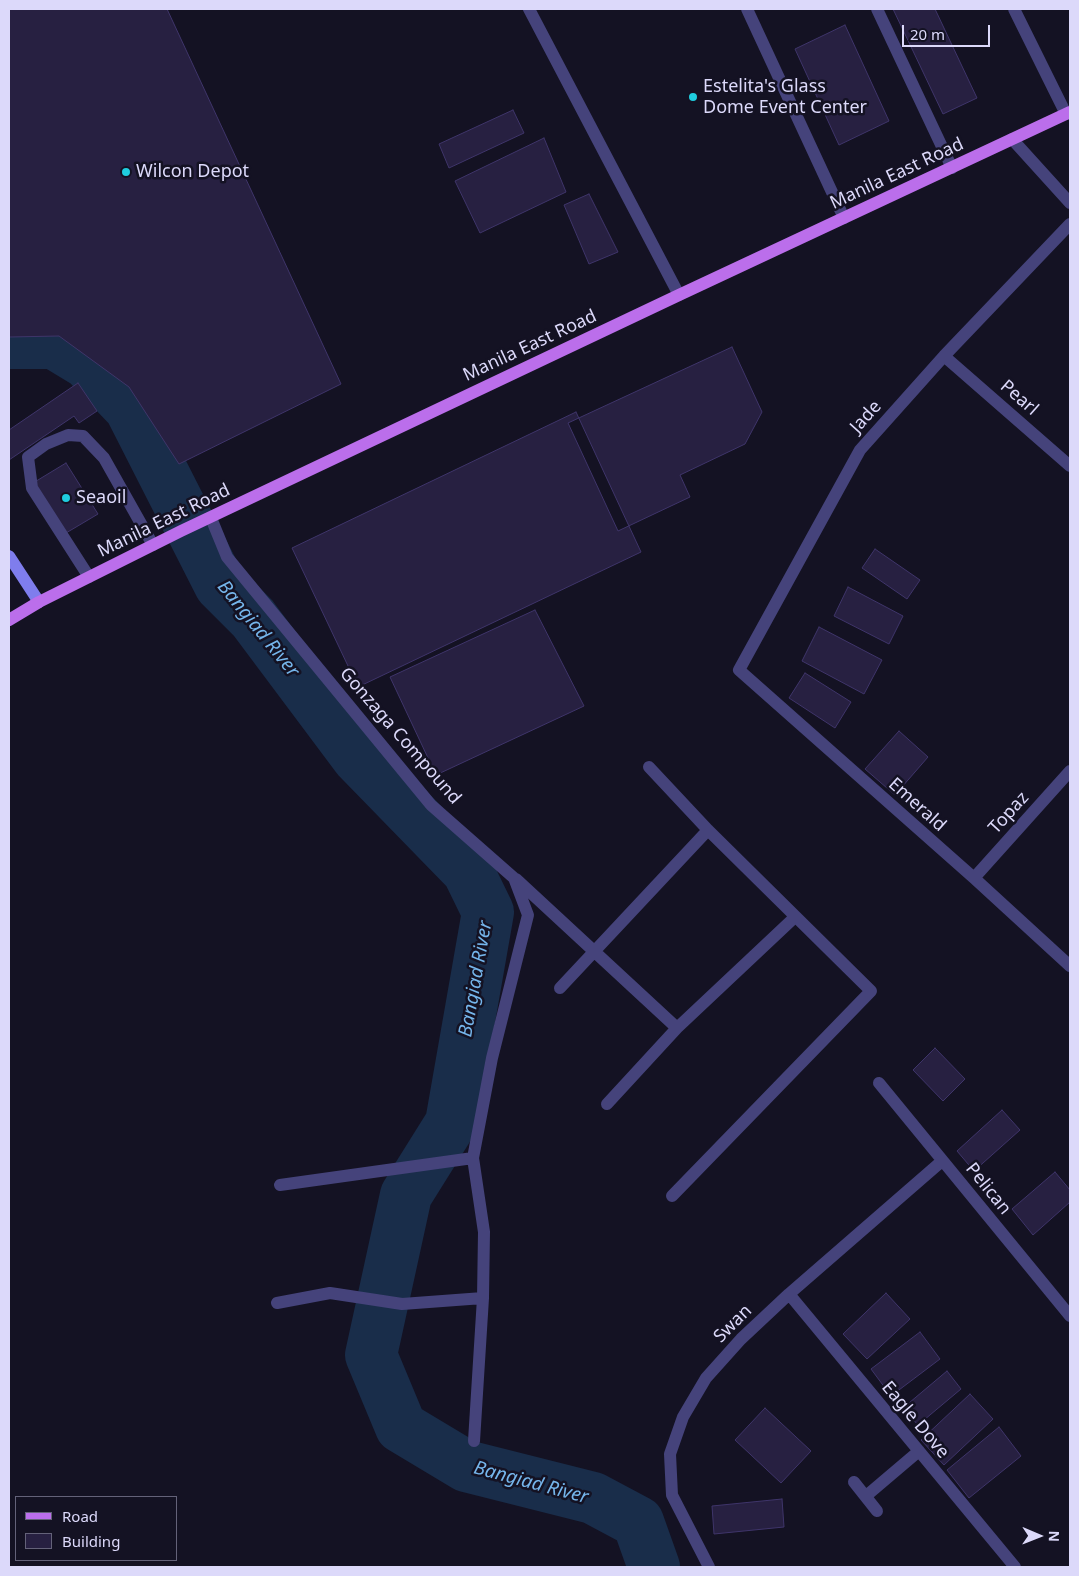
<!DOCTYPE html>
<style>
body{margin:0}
#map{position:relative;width:1079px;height:1576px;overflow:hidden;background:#141223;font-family:"Noto Sans",sans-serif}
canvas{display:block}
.frame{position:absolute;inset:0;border:10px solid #dcd9fa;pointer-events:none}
.legend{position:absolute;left:15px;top:1496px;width:162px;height:65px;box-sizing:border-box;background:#141223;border:1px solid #646279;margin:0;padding:6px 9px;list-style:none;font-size:15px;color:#dcd9fa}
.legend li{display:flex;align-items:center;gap:10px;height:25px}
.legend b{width:25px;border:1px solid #646279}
.north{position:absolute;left:1014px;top:1511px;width:50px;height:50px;-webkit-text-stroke:4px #141223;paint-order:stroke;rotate:91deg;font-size:14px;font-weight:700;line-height:20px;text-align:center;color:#dcd9fa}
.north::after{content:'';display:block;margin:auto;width:18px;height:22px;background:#dcd9fa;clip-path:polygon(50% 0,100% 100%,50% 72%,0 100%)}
.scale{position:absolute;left:902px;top:25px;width:88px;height:22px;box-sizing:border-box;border:2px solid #dcd9fa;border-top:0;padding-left:6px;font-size:15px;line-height:18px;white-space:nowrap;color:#dcd9fa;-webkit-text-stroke:4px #141223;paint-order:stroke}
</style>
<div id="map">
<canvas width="1079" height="1576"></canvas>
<div class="frame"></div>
<ul class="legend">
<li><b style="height:6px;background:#bb6eeb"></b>Road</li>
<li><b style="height:14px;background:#272041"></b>Building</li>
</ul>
<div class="north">N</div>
<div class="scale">20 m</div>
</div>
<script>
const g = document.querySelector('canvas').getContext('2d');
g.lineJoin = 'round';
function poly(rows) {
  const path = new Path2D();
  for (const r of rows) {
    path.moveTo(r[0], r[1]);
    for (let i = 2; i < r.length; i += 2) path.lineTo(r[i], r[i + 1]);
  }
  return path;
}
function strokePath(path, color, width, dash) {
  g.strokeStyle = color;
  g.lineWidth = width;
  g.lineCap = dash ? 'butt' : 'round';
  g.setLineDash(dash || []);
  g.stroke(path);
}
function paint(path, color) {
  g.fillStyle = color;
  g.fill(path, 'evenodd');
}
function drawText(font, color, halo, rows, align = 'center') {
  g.font = font + ' "Noto Sans",sans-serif';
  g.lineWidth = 5;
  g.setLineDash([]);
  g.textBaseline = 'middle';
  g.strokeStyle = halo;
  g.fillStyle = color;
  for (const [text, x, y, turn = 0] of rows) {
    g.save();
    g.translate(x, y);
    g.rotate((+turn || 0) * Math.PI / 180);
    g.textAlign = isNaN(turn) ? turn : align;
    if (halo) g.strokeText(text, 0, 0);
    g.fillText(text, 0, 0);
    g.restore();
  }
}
strokePath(poly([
 [9,343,54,343,87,363,130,408,220,585,253,618,357,757,468,871,488,912,451,1123,406,1195,371,1355,401,1427,466,1466,593,1498,638,1522,654,1567]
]), '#192d4a', 52);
const building = poly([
 [9,9,167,9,341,384,179,464,129,387,59,336,9,337,9,9],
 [893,9,935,9,977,98,943,114,893,9],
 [845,25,889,121,839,145,795,49,845,25],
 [513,110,524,133,449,168,439,144,513,110],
 [544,138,566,192,480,233,455,181,544,138],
 [589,194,618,252,589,264,564,205,589,194],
 [732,347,762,412,745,444,680,475,690,497,618,531,568,423,732,347],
 [78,383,97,411,79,423,74,416,9,460,9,430,78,383],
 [576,412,641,552,358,687,292,548,576,412],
 [66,463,98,514,66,533,33,483,66,463],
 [875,549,920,580,907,599,862,568,875,549],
 [848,587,903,616,889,644,834,616,848,587],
 [535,610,584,706,436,775,390,677,535,610],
 [819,627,882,660,864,694,802,661,819,627],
 [805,673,851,702,835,728,789,698,805,673],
 [899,731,928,757,895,795,865,769,899,731],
 [935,1048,965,1079,943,1101,913,1070,935,1048],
 [1002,1110,1020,1130,974,1171,957,1151,1002,1110],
 [1055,1172,1070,1190,1070,1202,1033,1235,1012,1209,1055,1172],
 [886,1293,910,1319,867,1359,843,1334,886,1293],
 [920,1332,940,1359,891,1396,871,1369,920,1332],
 [947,1371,961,1389,918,1425,903,1408,947,1371],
 [970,1394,993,1419,944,1465,921,1440,970,1394],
 [765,1408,811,1451,781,1483,735,1440,765,1408],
 [999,1427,1021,1456,969,1498,947,1470,999,1427],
 [782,1499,784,1527,714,1534,712,1506,782,1499]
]);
paint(building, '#272041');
strokePath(building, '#3f356a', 1);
strokePath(poly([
 [529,9,679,295],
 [747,9,844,218],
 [877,9,952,168],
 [1014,9,1066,114],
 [89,577,32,488,28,457,46,444,68,435,83,436,104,458,153,545]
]), '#45437b', 12);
strokePath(poly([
 [1012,139,1070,203],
 [1070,224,944,356,860,450,739,670,974,878,1070,966],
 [944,356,1070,466],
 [211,518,227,557,431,805,514,878,528,915,492,1058,473,1158,484,1232,483,1298,474,1441],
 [649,767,708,830,871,991,672,1196],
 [974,878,1070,771],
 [516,879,677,1028],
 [560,988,708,830],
 [879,1083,1070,1316],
 [607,1104,677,1028,795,917],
 [280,1185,473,1158],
 [789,1294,1015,1567],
 [277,1303,330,1293,402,1304,483,1298],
 [854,1482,877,1511],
 [866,1496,919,1451],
 [709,1567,672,1495,670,1454,683,1417,706,1378,741,1339,789,1294,942,1161]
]), '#45437b', 12);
strokePath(poly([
 [9,556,39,602]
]), '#7f7ded', 12);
strokePath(poly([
 [9,620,39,602,181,531,679,295,1070,112]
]), '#bb6eeb', 12);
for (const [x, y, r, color] of [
 [693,97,5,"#1fcddf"],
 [126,172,5,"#1fcddf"],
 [66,498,5,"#1fcddf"]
]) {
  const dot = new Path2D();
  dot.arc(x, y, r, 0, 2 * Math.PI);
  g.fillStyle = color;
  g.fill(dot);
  strokePath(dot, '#141223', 2);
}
drawText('18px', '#dcd9fa', '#141223', [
 ["Estelita's Glass",703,87],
 ["Dome Event Center",703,108],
 ["Wilcon Depot",136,172],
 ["Seaoil",76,498]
], 'left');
drawText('18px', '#dcd9fa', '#141223', [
 ["Manila East Road",897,174,-25],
 ["Manila East Road",530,346,-25],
 ["Pearl",1019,398,41],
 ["Jade",866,417,-48],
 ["Manila East Road",164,521,-26],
 ["Gonzaga Compound",400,736,49],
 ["Emerald",917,805,42],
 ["Topaz",1009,813,-48],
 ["Pelican",988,1189,51],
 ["Swan",733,1324,-45],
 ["Eagle Dove",915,1420,50]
]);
drawText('italic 19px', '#75b5eb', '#141223', [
 ["Bangiad River",258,629,51],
 ["Bangiad River",476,979,-80],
 ["Bangiad River",531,1483,15]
]);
</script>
